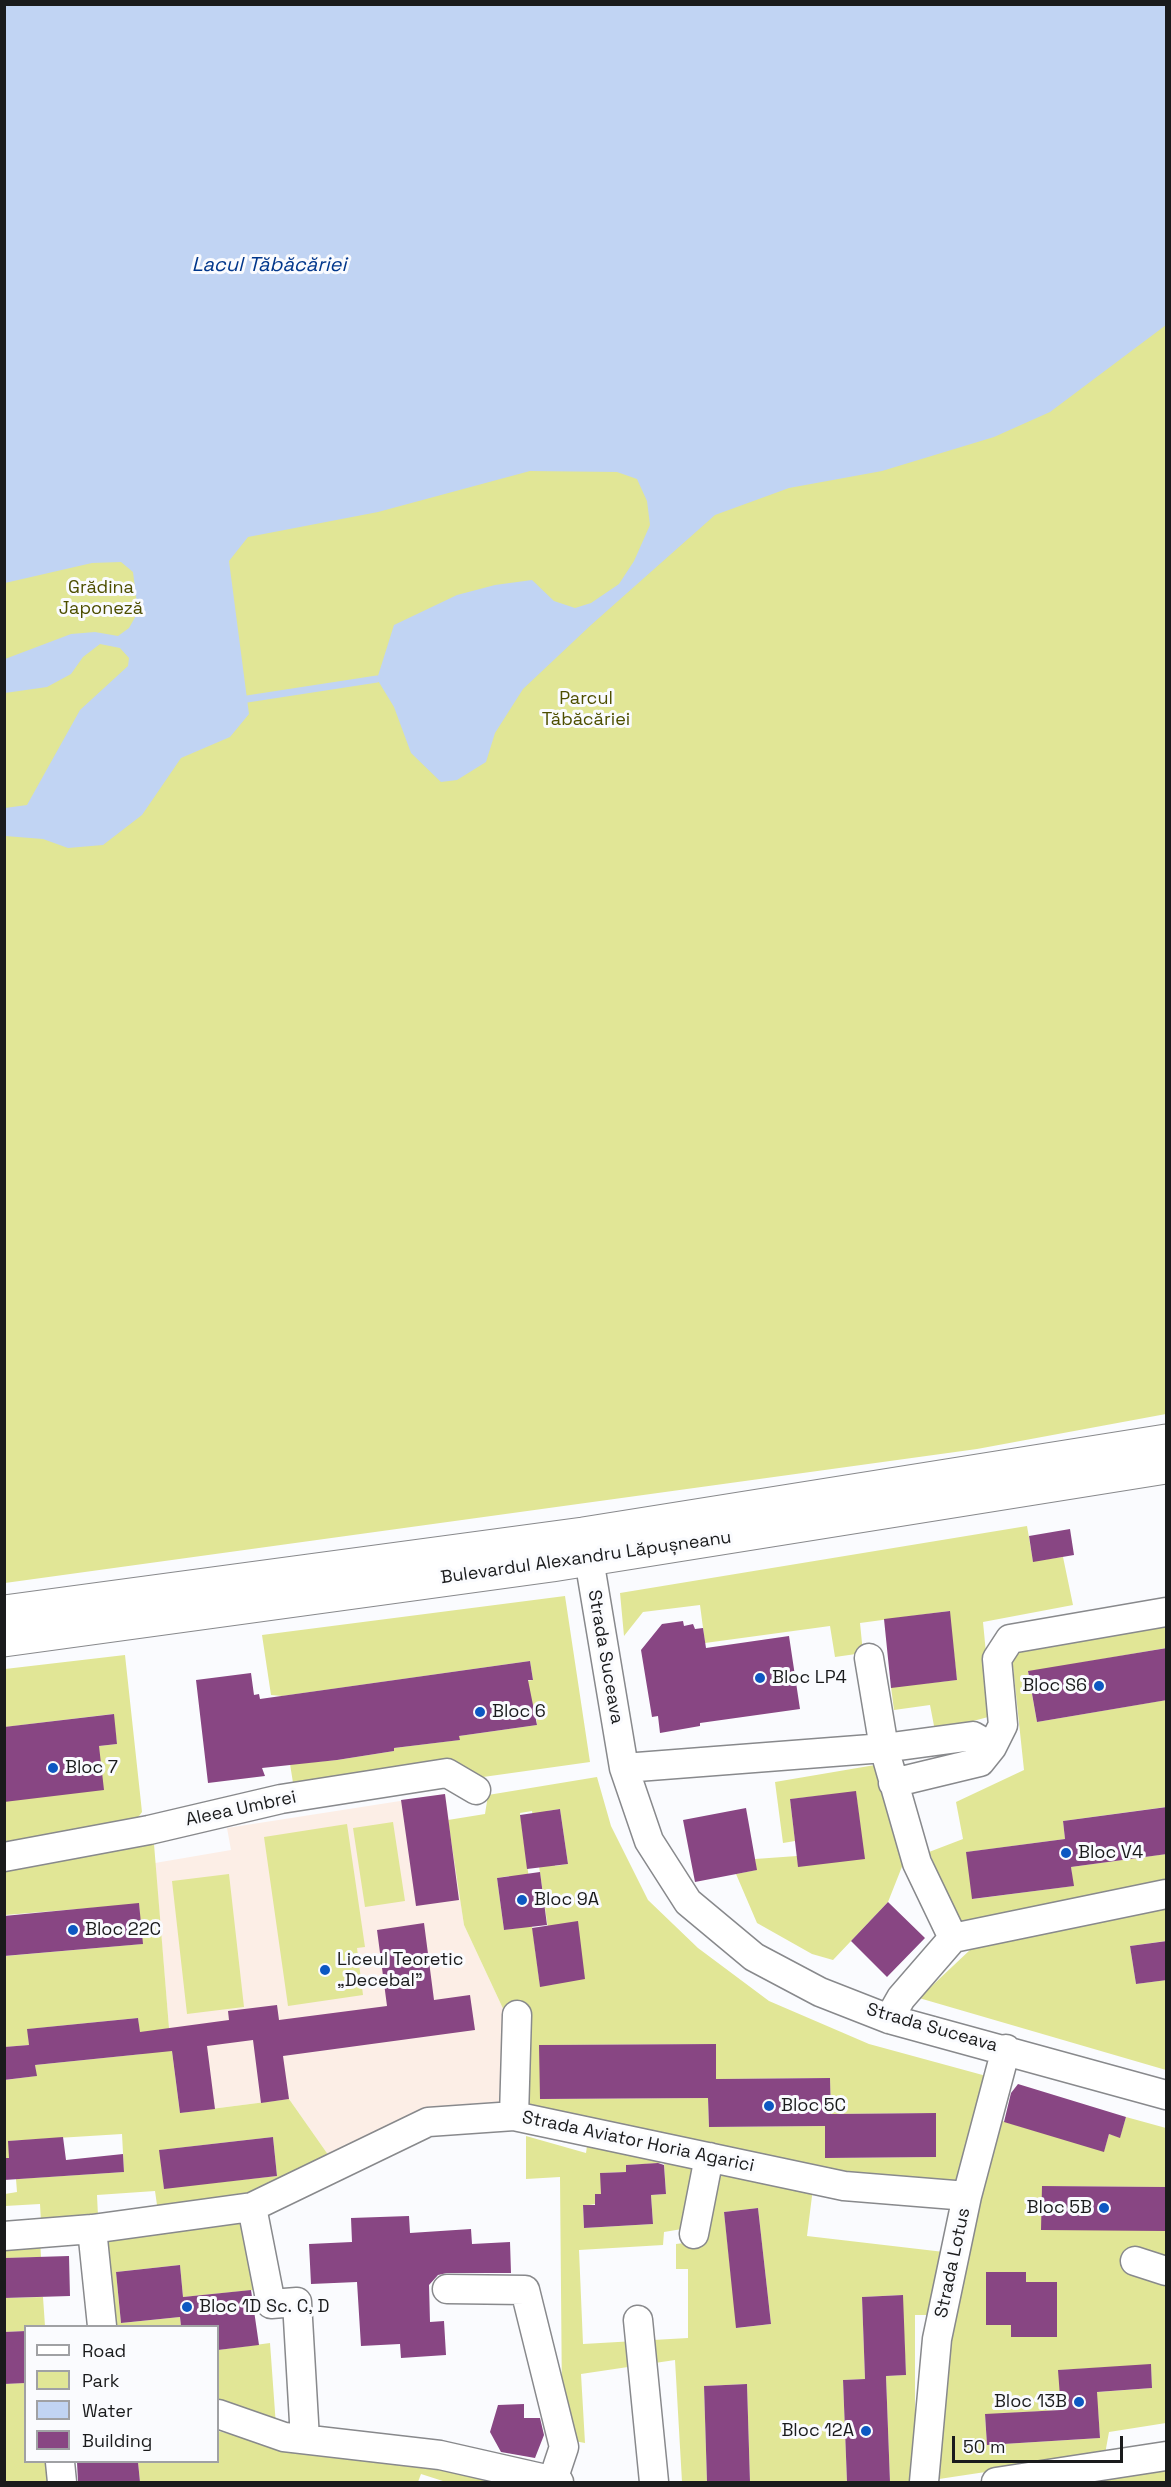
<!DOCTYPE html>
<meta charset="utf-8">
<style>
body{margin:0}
#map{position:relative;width:1171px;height:2487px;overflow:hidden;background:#fafbfe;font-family:"Space Grotesk",sans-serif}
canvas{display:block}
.frame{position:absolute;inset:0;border:6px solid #1a1b1c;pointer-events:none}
.legend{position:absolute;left:24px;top:2325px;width:195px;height:138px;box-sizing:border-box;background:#fafbfe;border:2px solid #a0a1a4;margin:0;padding:8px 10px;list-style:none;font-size:18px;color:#1a1b1c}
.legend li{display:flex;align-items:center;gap:12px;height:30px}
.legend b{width:30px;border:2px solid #a0a1a4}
.scale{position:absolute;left:952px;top:2436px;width:171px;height:27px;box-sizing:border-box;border:3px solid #1a1b1c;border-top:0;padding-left:8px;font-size:18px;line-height:21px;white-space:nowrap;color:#1a1b1c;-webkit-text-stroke:4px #fafbfe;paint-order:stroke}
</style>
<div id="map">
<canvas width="1171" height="2487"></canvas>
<div class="frame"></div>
<ul class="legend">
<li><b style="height:8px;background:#fff"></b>Road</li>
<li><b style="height:16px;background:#e1e696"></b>Park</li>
<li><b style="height:16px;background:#c1d4f3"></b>Water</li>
<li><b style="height:16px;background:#884683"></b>Building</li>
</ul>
<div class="scale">50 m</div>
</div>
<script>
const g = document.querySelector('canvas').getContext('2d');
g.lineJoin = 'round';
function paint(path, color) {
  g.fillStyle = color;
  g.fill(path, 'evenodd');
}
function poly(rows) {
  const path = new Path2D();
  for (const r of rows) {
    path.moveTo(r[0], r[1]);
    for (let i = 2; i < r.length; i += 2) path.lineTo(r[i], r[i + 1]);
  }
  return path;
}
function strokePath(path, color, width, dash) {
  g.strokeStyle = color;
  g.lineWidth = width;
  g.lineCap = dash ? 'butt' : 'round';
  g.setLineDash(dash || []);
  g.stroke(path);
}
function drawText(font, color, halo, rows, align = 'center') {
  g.font = font + ' "Space Grotesk",sans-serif';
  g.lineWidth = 6;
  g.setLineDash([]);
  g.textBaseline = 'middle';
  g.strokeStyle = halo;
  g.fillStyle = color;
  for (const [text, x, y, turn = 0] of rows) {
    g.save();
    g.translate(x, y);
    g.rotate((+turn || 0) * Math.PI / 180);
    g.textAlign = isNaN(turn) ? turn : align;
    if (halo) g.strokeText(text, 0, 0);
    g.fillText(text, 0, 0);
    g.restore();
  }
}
paint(poly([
 [445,1794,464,1925,506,2015,501,2103,329,2156,289,2099,180,2113,169,2028,155,1863,231,1850,227,1828]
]), '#fceee6');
paint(poly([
 [5,5,1166,5,1166,1414,977,1449,5,1583],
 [1027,1526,1033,1561,1063,1557,1073,1605,983,1622,992,1716,935,1731,930,1705,894,1710,891,1687,957,1680,949,1611,860,1623,863,1653,835,1657,830,1626,705,1643,700,1605,643,1612,624,1636,620,1593],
 [565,1596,590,1762,476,1778,294,1789,290,1764,337,1760,394,1751,394,1748,459,1740,459,1736,537,1725,535,1707,523,1706,519,1682,533,1680,530,1661,282,1696,271,1695,262,1635],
 [1166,1620,1166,1648,1028,1672,1037,1722,1166,1700,1166,1807,1063,1821,1065,1839,967,1852,973,1899,1073,1886,1071,1867,1166,1854,1166,1941,1130,1946,1136,1984,1166,1980,1166,2070,919,1998,971,1949,929,1852,963,1839,956,1802,1024,1770,1012,1657,1024,1642],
 [125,1655,142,1812,129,1830,5,1844,4,1802,99,1746,117,1744,113,1714,5,1727,5,1669],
 [875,1765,907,1854,888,1902,833,1960,812,1954,757,1923,736,1874,756,1870,755,1859,797,1856,864,1859,856,1792,790,1799,795,1841,783,1843,775,1782],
 [597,1777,611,1826,648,1900,698,1948,769,2001,869,2044,990,2077,960,2189,841,2178,520,2109,506,2015,464,1925,448,1820,485,1814,488,1795],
 [560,1809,568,1864,555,1866,554,1858,538,1859,556,1984,540,1986,531,1918,518,1928,504,1930,497,1878,509,1876,510,1881,529,1879,520,1813,532,1811,533,1819,548,1817,547,1811],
 [716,2044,716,2079,830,2078,831,2114,936,2113,936,2157,825,2158,825,2126,709,2127,708,2098,540,2099,540,2045],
 [393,1822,405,1901,365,1907,353,1828],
 [347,1824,365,1947,357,1948,363,1995,288,2006,264,1837],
 [154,1844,169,2028,180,2113,289,2099,329,2156,253,2199,158,2212,155,2191,97,2195,98,2216,41,2222,40,2204,5,2206,5,2194,17,2192,16,2179,124,2172,122,2134,9,2141,9,2158,5,2158,5,2080,36,2076,35,2065,142,2054,138,2018,28,2029,29,2045,5,2047,5,1956,142,1944,139,1904,5,1915,5,1869],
 [273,2137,277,2176,164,2188,160,2150],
 [229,1874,244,2007,187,2014,172,1881],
 [1126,2117,1166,2128,1166,2187,1042,2186,1166,2231,1166,2423,1109,2432,1105,2454,939,2479,945,2336,999,2120,1104,2151,1109,2134,1120,2137],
 [986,2272,1025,2272,1026,2282,1057,2282,1056,2337,1011,2337,1011,2325,986,2325],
 [1151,2365,1152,2388,1085,2393,1098,2410,1100,2438,987,2445,985,2415,1073,2409,1059,2370],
 [526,2136,586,2153,588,2139,704,2161,688,2228,664,2232,663,2245,579,2250,583,2344,688,2338,688,2269,676,2269,676,2244,700,2241,717,2168,813,2188,807,2236,944,2252,932,2315,915,2315,915,2482,890,2482,886,2376,906,2375,902,2295,862,2297,865,2379,843,2380,847,2482,750,2482,747,2384,704,2386,707,2482,682,2482,675,2360,581,2374,585,2443,569,2440,562,2402,560,2177,526,2179],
 [664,2163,666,2194,651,2195,653,2224,584,2228,583,2206,595,2204,601,2194,601,2173,626,2172,626,2165],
 [758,2208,771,2324,737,2328,724,2212],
 [245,2215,253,2290,183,2297,180,2265,116,2272,121,2323,180,2317,181,2326,109,2326,99,2232],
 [40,2238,41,2257,5,2258,4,2241],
 [43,2297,45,2326,26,2326,25,2331,5,2332,4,2298],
 [270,2343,276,2426,218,2407,218,2350],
 [25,2383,26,2462,74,2462,76,2482,5,2482,4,2384],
 [218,2431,298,2452,437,2462,500,2482,446,2482,421,2474,418,2482,140,2482,138,2462,218,2462],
 [1166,2463,1166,2482,1024,2482]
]), '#e1e696');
paint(poly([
 [5,4,1166,5,1166,325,1050,412,994,437,882,471,789,488,715,515,591,625,523,689,495,733,486,762,457,780,441,782,411,753,394,707,377,679,394,625,457,595,495,585,532,580,554,601,575,608,591,603,619,584,634,561,650,525,647,501,637,479,617,472,530,471,378,512,248,537,229,561,249,714,230,737,181,758,142,815,103,845,68,848,43,839,5,836,5,808,27,805,80,710,128,666,129,658,120,648,100,644,83,657,71,674,47,687,5,693,5,659,71,634,95,632,118,636,129,628,138,612,133,572,121,562,92,563,5,583]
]), '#c1d4f3');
strokePath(poly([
 [247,699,377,679]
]), '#c1d4f3', 7);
paint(poly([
 [1070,1529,1074,1555,1033,1562,1029,1536],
 [950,1611,957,1680,891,1688,884,1619],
 [683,1621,684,1626,693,1624,695,1629,703,1628,706,1648,789,1636,800,1709,700,1723,700,1726,660,1733,658,1716,652,1717,641,1650,662,1624],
 [1167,1648,1167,1700,1037,1722,1028,1671],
 [530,1661,533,1680,528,1680,537,1725,459,1736,460,1740,394,1748,394,1751,337,1760,262,1768,265,1776,208,1783,196,1680,251,1673,254,1695,259,1694,260,1699],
 [114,1714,117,1744,99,1746,104,1790,4,1802,4,1727],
 [856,1791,865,1859,798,1867,790,1799],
 [445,1794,459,1900,416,1906,401,1800],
 [1167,1807,1167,1854,1071,1867,1074,1886,972,1899,966,1852,1065,1839,1063,1821],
 [746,1808,757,1870,695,1882,683,1820],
 [560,1809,568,1864,527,1869,520,1815],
 [540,1872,547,1925,504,1930,497,1878],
 [888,1902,925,1938,887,1977,851,1941],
 [139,1903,143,1944,4,1956,4,1916],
 [578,1921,585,1979,540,1987,532,1928],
 [424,1923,434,2000,470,1995,475,2030,283,2056,289,2099,261,2103,253,2040,207,2046,215,2109,180,2113,172,2051,35,2065,37,2076,4,2080,4,2047,29,2045,27,2029,138,2018,140,2032,229,2020,228,2011,277,2005,279,2020,387,2006,377,1930],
 [1167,1941,1167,1980,1136,1984,1130,1946],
 [716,2044,716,2079,830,2078,831,2114,936,2113,936,2157,825,2158,825,2126,709,2127,708,2098,540,2099,539,2045],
 [1018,2084,1126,2117,1120,2138,1109,2134,1104,2152,1004,2122,1011,2093],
 [63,2137,66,2160,123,2154,124,2172,4,2180,4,2158,9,2158,8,2141],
 [273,2137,277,2176,164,2189,159,2150],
 [658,2163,664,2165,666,2194,651,2195,653,2224,584,2228,583,2205,595,2205,595,2194,601,2194,600,2173,626,2172,626,2165],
 [1042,2186,1167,2187,1167,2231,1041,2230],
 [758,2208,771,2324,736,2328,724,2212],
 [409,2216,410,2233,471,2229,472,2244,510,2242,511,2273,447,2273,438,2275,429,2285,430,2322,444,2321,446,2355,401,2358,400,2344,361,2346,357,2282,311,2284,309,2244,352,2242,351,2218],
 [69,2256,70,2296,4,2298,4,2258],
 [180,2265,183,2297,251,2290,259,2345,218,2350,218,2326,181,2326,180,2317,121,2323,116,2272],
 [986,2272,1026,2272,1026,2282,1057,2282,1057,2337,1011,2337,1011,2325,986,2325],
 [903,2295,906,2375,886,2376,890,2482,847,2482,843,2380,865,2379,862,2297],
 [26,2331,26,2383,4,2384,4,2332],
 [1151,2364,1152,2388,1097,2392,1100,2438,987,2445,985,2414,1061,2410,1058,2370],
 [747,2384,750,2482,707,2482,704,2386],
 [524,2404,524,2418,540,2418,544,2435,535,2458,501,2452,490,2432,498,2405],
 [77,2462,138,2462,140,2482,78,2482]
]), '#884683');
const minor = poly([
 [589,1559,624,1768,649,1841,688,1902,754,1957,820,1992,889,2019,1166,2095],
 [869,1658,884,1748,917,1863,953,1938,901,1998,889,2019],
 [624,1768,884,1748,973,1736,992,1747],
 [893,1783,980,1762,992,1747,1003,1725,997,1659,1010,1639,1166,1612],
 [4,1857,149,1830,281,1799,447,1773,476,1790],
 [953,1938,1166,1894],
 [514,2116,517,2015],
 [252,2207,271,2304,297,2302,305,2439],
 [92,2229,102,2326],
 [694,2234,709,2157],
 [4,2236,92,2229,252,2207,428,2122,514,2116,844,2186,967,2196],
 [1135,2261,1166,2271],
 [447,2289,525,2290,564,2447,553,2480],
 [638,2320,654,2482],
 [218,2414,284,2437,440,2455,559,2482],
 [60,2462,62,2482],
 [924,2482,937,2339,967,2196,1006,2049],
 [996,2482,1166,2456]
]);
const major = poly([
 [4,1612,583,1534,1166,1441],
 [4,1640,552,1565,1166,1467]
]);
strokePath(minor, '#88898c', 31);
strokePath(major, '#88898c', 35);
strokePath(minor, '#fff', 28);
strokePath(major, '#fff', 33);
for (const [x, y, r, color] of [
 [760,1678,6,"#0d58c2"],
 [1099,1686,6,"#0d58c2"],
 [480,1712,6,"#0d58c2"],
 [53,1768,6,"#0d58c2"],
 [1066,1853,6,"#0d58c2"],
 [522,1900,6,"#0d58c2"],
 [73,1930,6,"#0d58c2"],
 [325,1970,6,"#0d58c2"],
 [769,2106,6,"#0d58c2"],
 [1104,2208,6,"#0d58c2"],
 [187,2307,6,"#0d58c2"],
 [1079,2402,6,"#0d58c2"],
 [866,2431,6,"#0d58c2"]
]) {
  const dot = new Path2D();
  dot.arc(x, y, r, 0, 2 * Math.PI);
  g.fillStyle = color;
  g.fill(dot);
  strokePath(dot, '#fafbfe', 2);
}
drawText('18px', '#4d4e00', '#fafbfe', [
 ["Grădina",101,588],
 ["Japoneză",101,609],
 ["Parcul",586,699],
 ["Tăbăcăriei",586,720]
]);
drawText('18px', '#1a1b1c', '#fafbfe', [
 ["Bulevardul Alexandru Lăpușneanu",586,1558,-8],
 ["Strada Suceava",605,1657,80],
 ["Aleea Umbrei",241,1809,-12],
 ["Strada Suceava",932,2028,16],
 ["Strada Aviator Horia Agarici",638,2142,12],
 ["Strada Lotus",953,2263,-78]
]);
drawText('18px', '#1a1b1c', '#fafbfe', [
 ["Bloc LP4",772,1678],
 ["Bloc S6",1087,1686,"right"],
 ["Bloc 6",492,1712],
 ["Bloc 7",65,1768],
 ["Bloc V4",1078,1853],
 ["Bloc 9A",534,1900],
 ["Bloc 22C",85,1930],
 ["Liceul Teoretic",337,1960],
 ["„Decebal”",337,1981],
 ["Bloc 5C",781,2106],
 ["Bloc 5B",1092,2208,"right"],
 ["Bloc 1D Sc. C, D",199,2307],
 ["Bloc 13B",1067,2402,"right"],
 ["Bloc 12A",854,2431,"right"]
], 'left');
drawText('italic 20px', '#00368b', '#fafbfe', [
 ["Lacul Tăbăcăriei",269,266]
]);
</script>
